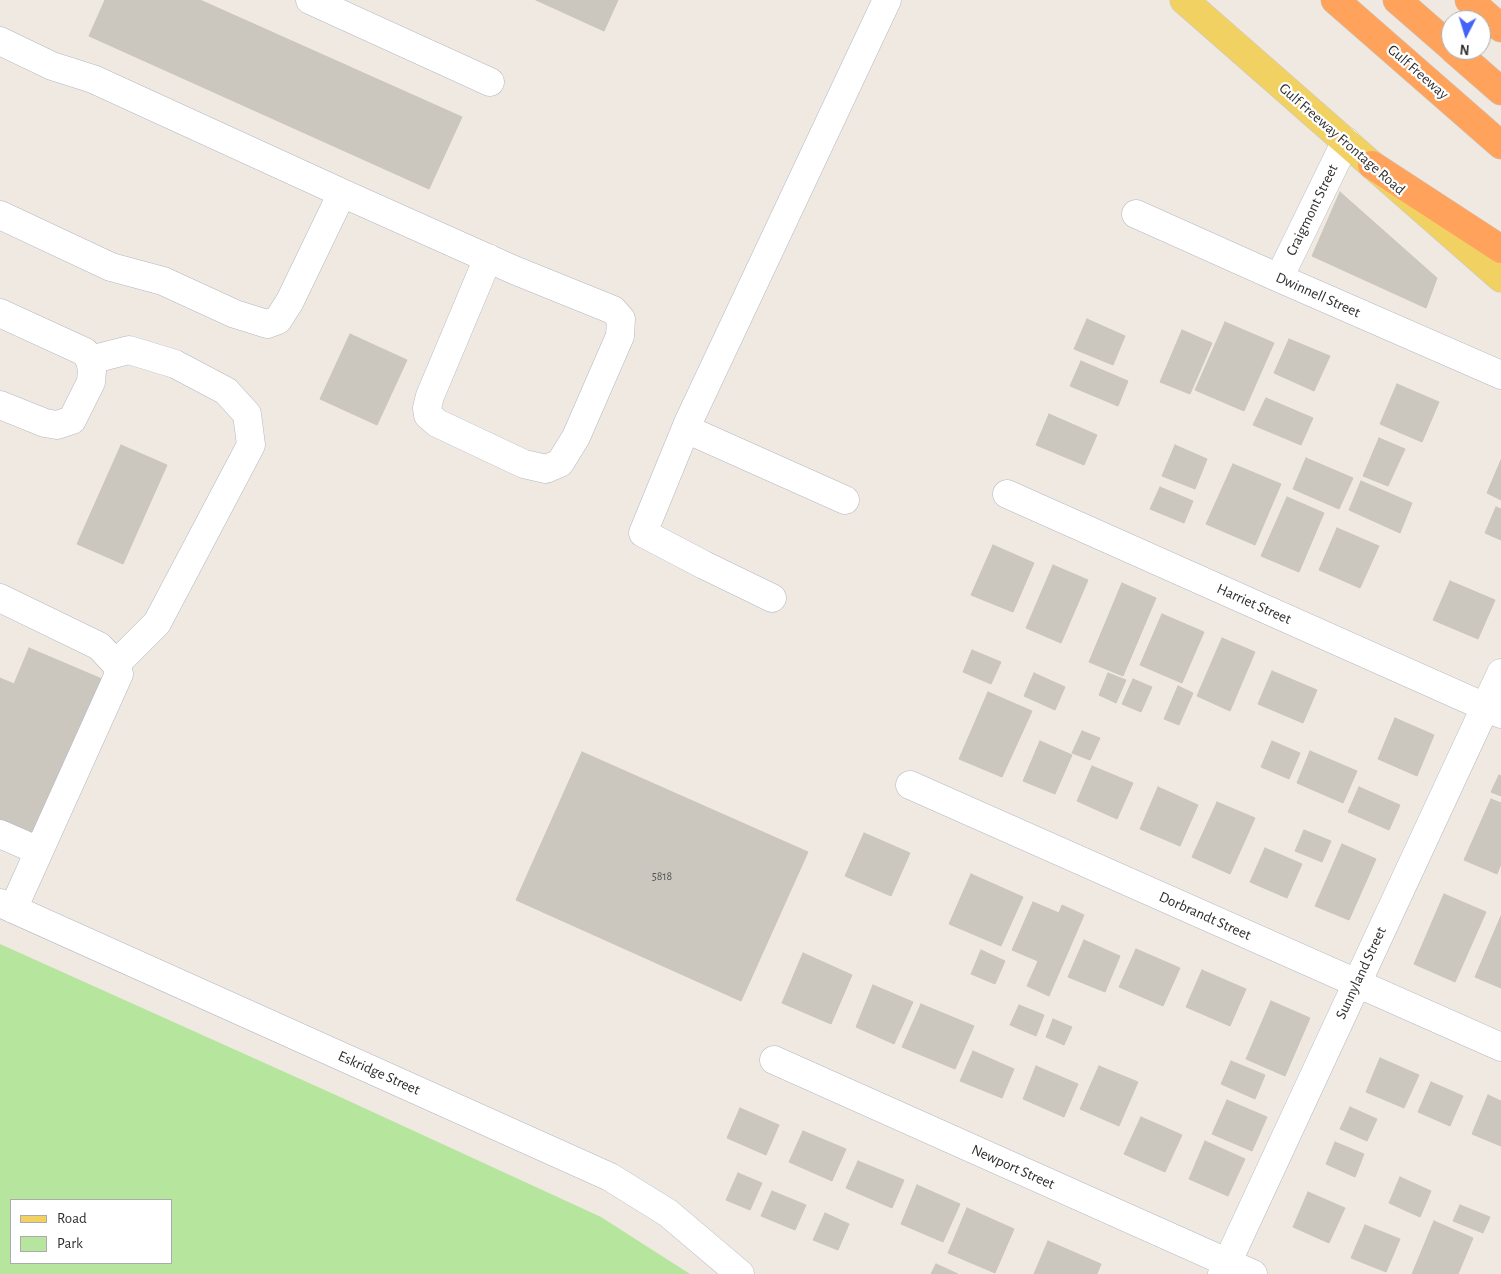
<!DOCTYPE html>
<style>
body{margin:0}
#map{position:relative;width:1501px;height:1274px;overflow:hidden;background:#efe9e1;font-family:"Alegreya Sans",sans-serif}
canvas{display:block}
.legend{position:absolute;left:10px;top:1199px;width:162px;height:65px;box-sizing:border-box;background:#fff;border:1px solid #ababab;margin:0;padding:6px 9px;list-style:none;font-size:15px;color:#2e2e2e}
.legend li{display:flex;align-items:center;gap:10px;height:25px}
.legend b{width:25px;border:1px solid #ababab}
.north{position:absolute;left:1441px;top:10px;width:50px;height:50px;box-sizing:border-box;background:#fff;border:1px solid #ababab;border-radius:50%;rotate:185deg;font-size:14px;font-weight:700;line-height:20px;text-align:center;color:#2e2e2e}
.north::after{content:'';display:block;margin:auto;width:18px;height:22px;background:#4264fb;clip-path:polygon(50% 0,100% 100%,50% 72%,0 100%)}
</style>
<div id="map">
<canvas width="1501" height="1274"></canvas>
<ul class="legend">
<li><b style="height:6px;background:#f2d163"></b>Road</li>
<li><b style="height:14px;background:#b6e59e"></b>Park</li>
</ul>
<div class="north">N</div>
</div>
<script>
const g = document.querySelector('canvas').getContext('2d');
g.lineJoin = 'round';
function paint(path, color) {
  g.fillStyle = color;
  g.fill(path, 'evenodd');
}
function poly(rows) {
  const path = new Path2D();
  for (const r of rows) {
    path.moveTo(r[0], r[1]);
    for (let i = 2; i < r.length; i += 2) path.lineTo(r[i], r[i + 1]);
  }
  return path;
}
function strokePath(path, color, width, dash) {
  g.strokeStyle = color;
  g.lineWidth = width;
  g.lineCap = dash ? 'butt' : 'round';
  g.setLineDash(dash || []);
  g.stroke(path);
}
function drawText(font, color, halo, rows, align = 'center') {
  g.font = font + ' "Alegreya Sans",sans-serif';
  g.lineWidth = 4.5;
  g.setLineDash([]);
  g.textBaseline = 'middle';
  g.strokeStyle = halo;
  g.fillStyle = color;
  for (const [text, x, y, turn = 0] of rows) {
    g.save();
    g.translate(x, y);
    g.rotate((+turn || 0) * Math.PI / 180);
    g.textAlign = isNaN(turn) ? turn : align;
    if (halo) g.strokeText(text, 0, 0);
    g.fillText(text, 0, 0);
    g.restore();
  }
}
paint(poly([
 [0,944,338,1096,601,1217,690,1274,0,1274],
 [11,1200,171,1200,171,1263,11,1263]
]), '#b6e59e');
const building = poly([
 [105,0,200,0,462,117,429,189,89,36,105,0],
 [536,0,618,0,604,31,536,0],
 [1340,192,1437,278,1426,308,1312,256,1340,192],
 [1087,319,1125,336,1113,365,1074,349,1087,319],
 [1225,322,1274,343,1244,411,1195,390,1225,322],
 [1182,330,1212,343,1190,394,1160,382,1182,330],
 [350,334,407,360,377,425,320,399,350,334],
 [1289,339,1330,356,1314,391,1274,373,1289,339],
 [1081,361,1128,381,1118,406,1070,386,1081,361],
 [1397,384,1439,402,1422,442,1380,424,1397,384],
 [1266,398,1313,418,1301,445,1253,425,1266,398],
 [1049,414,1097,435,1084,465,1036,445,1049,414],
 [1379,438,1405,449,1388,486,1363,476,1379,438],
 [121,445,167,465,123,564,77,544,121,445],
 [1175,445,1207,459,1195,489,1162,476,1175,445],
 [1306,458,1353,478,1339,509,1293,489,1306,458],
 [1501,460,1501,500,1487,493,1501,460],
 [1233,464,1281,484,1255,545,1206,524,1233,464],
 [1361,481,1412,503,1400,533,1349,510,1361,481],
 [1160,487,1193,501,1184,523,1150,509,1160,487],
 [1287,497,1324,513,1299,572,1261,556,1287,497],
 [1496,507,1501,509,1501,540,1485,533,1496,507],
 [1337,528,1379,546,1360,588,1319,570,1337,528],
 [993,545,1034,563,1013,612,971,595,993,545],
 [1053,565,1088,580,1061,643,1026,628,1053,565],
 [1450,581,1495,600,1478,639,1433,620,1450,581],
 [1122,583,1156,598,1123,676,1089,662,1122,583],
 [1162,614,1204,632,1182,683,1140,665,1162,614],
 [1222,638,1255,652,1230,711,1197,696,1222,638],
 [29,648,102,679,35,835,0,821,0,678,14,684,29,648],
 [972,650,1001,662,991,684,963,672,972,650],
 [1272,671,1317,690,1303,723,1258,704,1272,671],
 [1034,673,1065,687,1055,710,1024,696,1034,673],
 [1108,673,1126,680,1116,703,1099,695,1108,673],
 [1133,679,1152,687,1141,712,1122,704,1133,679],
 [1178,686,1193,693,1179,725,1164,719,1178,686],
 [988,692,1032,711,1002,777,959,759,988,692],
 [1395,718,1434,735,1417,776,1378,759,1395,718],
 [1082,731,1100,738,1090,760,1072,753,1082,731],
 [1040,741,1072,755,1055,794,1023,781,1040,741],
 [1272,741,1300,753,1289,779,1261,767,1272,741],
 [1310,751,1357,771,1343,803,1297,783,1310,751],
 [582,752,808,852,741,1001,516,900,582,752],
 [1092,766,1133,783,1117,819,1077,801,1092,766],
 [1499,775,1501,776,1501,796,1491,792,1499,775],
 [1158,787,1198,805,1180,846,1140,829,1158,787],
 [1359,787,1400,805,1389,830,1348,812,1359,787],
 [1491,799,1501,803,1501,864,1497,874,1464,860,1491,799],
 [1217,802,1255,818,1230,874,1192,857,1217,802],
 [1304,830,1331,841,1322,862,1295,851,1304,830],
 [864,833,910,853,891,896,845,876,864,833],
 [1342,844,1376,859,1349,920,1315,906,1342,844],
 [1265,848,1302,864,1287,898,1250,882,1265,848],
 [971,874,1023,897,1001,946,949,924,971,874],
 [1444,894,1486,912,1455,982,1414,964,1444,894],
 [1033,902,1059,913,1062,905,1084,915,1049,996,1027,986,1038,961,1012,950,1033,902],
 [1501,916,1501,988,1475,977,1501,916],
 [1084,940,1120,956,1105,992,1068,977,1084,940],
 [1136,949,1180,968,1163,1006,1119,987,1136,949],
 [981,950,1005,961,995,984,971,974,981,950],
 [803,953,852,975,831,1024,782,1003,803,953],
 [1202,970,1246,989,1230,1026,1186,1007,1202,970],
 [873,985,913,1002,894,1044,856,1027,873,985],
 [1271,1001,1310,1018,1285,1076,1246,1059,1271,1001],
 [921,1004,974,1026,955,1069,902,1047,921,1004],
 [1019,1005,1044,1015,1036,1036,1010,1025,1019,1005],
 [1053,1019,1072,1027,1064,1045,1046,1037,1053,1019],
 [973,1051,1014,1069,1002,1098,960,1081,973,1051],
 [1380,1058,1419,1075,1404,1108,1366,1092,1380,1058],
 [1231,1061,1265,1075,1255,1099,1221,1084,1231,1061],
 [1036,1066,1078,1084,1064,1117,1023,1099,1036,1066],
 [1099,1066,1138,1082,1119,1126,1080,1109,1099,1066],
 [1431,1082,1463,1096,1450,1126,1418,1112,1431,1082],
 [1488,1095,1501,1101,1501,1146,1472,1134,1488,1095],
 [1227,1100,1267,1117,1252,1151,1212,1134,1227,1100],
 [1350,1107,1377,1119,1367,1141,1340,1129,1350,1107],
 [740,1108,779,1125,766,1155,727,1138,740,1108],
 [1141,1117,1182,1135,1165,1172,1124,1154,1141,1117],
 [803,1131,846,1149,832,1181,789,1162,803,1131],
 [1205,1141,1245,1159,1228,1196,1189,1179,1205,1141],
 [1335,1142,1364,1154,1355,1177,1326,1164,1335,1142],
 [858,1161,904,1180,892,1208,846,1188,858,1161],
 [738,1173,762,1183,750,1210,726,1200,738,1173],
 [1400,1177,1431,1191,1420,1217,1389,1203,1400,1177],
 [917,1185,960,1204,943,1242,901,1224,917,1185],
 [772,1191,806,1205,795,1230,761,1216,772,1191],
 [1308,1192,1345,1208,1329,1243,1293,1227,1308,1192],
 [1460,1205,1490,1217,1483,1233,1453,1221,1460,1205],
 [967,1208,1014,1229,995,1273,948,1253,967,1208],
 [825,1213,849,1224,838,1250,813,1240,825,1213],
 [1434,1221,1473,1238,1458,1274,1412,1274,1434,1221],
 [1365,1225,1400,1239,1386,1272,1351,1258,1365,1225],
 [1048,1241,1101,1264,1097,1274,1034,1274,1048,1241],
 [936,1264,958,1274,931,1274,936,1264]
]);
paint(building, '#cbc7bf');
strokePath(building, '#cbc5ba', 1);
const minor = poly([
 [310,0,490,82],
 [0,41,52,66,93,79,342,193,290,301,278,320,267,324,235,314,163,281,111,267,0,215],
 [342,193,514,270,613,310,621,319,620,336,576,437,560,463,546,469,524,464,437,423,428,415,427,408,430,396,488,258],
 [1136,214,1279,278,1501,375],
 [1279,278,1346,141],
 [0,313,85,352,90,360,92,370,91,382,72,420,57,425,45,423,0,405],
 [90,360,129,350,175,364,226,391,247,414,251,445,157,623,116,664],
 [686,429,845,500],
 [1007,494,1501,714],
 [0,598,99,646,116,664,119,674,13,909],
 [772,598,704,565,643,533,688,423,887,0],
 [910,785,1501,1047],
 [0,834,39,851],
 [0,903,610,1177,668,1213,740,1274],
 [774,1060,1253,1274],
 [1222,1274,1501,673]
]);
const major = poly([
 [1184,0,1501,278]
]);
const highway = poly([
 [1335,0,1501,145],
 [1397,0,1451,47],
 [1469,0,1501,28],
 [1454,50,1501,91],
 [1372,165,1501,249]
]);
strokePath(minor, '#b4b7c1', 29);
strokePath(major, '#c9c9c9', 29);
strokePath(highway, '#c9c9c9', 29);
strokePath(minor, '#fff', 28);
strokePath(major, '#f2d163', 28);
strokePath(highway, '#ffa35c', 28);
drawText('12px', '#555452', null, [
 ["5818",662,876]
]);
drawText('15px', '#2e2e2e', '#fff', [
 ["Gulf Freeway",1418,72,41],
 ["Gulf Freeway Frontage Road",1342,139,41],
 ["Craigmont Street",1312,210,-64],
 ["Dwinnell Street",1318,295,24],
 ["Harriet Street",1254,604,24],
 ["Dorbrandt Street",1205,916,24],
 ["Sunnyland Street",1361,973,-65],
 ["Eskridge Street",379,1073,24],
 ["Newport Street",1013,1167,24]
]);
</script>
